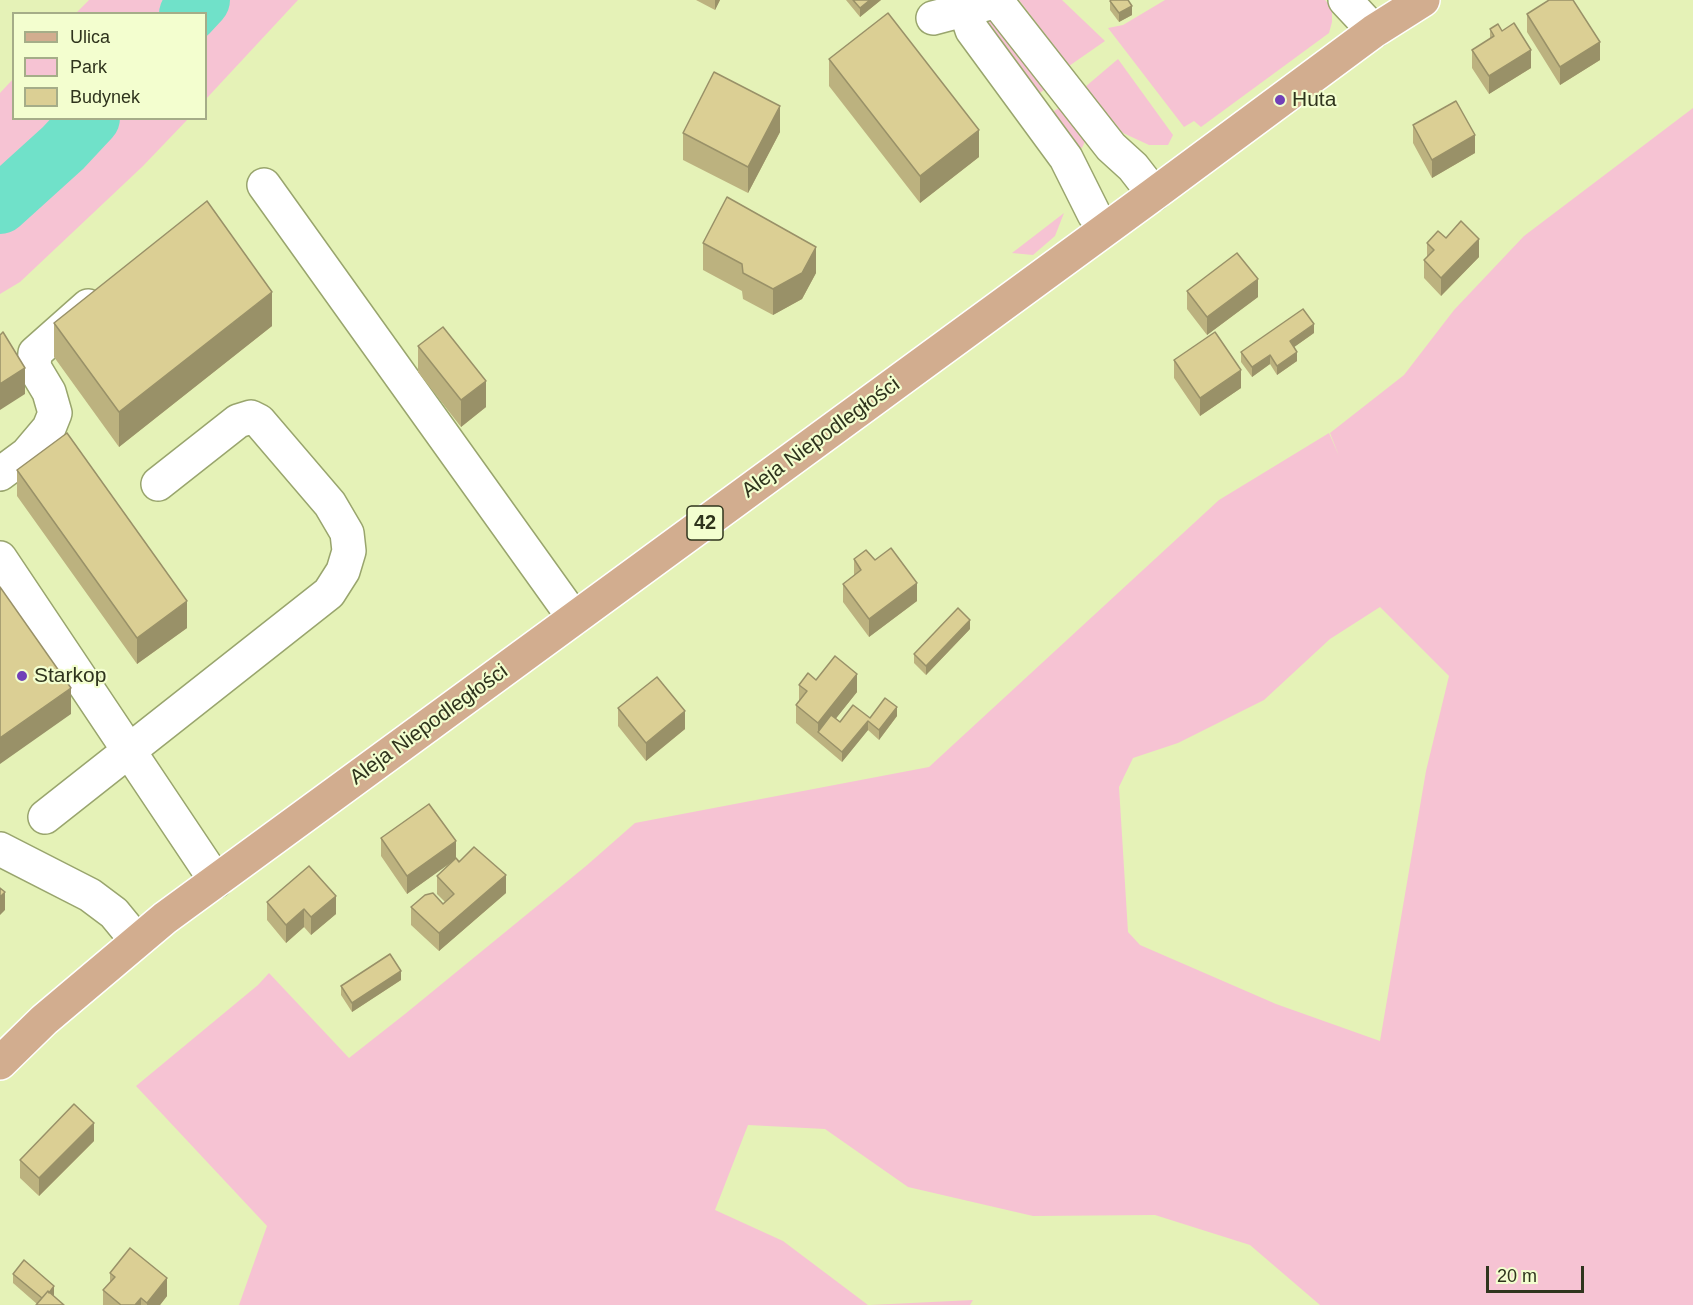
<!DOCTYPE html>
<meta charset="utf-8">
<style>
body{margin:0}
#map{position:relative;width:1693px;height:1305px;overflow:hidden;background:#e5f2b7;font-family:Helvetica,sans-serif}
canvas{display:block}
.legend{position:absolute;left:12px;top:12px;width:195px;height:108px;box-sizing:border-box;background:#f3fecf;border:2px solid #a5ad88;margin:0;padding:8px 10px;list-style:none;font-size:18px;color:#2f341d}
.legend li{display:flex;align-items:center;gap:12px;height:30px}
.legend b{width:30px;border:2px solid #a5ad88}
.scale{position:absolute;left:1486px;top:1266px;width:98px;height:27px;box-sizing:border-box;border:3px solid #2f341d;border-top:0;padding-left:8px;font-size:18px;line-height:21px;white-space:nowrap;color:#2f341d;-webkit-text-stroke:4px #f3fecf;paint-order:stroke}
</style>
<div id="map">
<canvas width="1693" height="1305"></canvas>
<ul class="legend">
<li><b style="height:8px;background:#d2ad8f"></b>Ulica</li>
<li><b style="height:16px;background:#f6c3d3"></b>Park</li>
<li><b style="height:16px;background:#dbcf94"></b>Budynek</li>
</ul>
<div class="scale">20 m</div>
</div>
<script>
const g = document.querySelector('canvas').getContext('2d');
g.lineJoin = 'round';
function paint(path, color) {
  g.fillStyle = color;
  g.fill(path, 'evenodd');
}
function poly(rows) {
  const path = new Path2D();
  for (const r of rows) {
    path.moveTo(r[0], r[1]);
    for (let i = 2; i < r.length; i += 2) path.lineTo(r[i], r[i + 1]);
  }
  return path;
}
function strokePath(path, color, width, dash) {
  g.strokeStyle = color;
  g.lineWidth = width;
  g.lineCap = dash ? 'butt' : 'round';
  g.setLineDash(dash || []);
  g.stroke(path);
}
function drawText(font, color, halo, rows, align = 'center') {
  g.font = font + ' Helvetica,sans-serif';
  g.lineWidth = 4.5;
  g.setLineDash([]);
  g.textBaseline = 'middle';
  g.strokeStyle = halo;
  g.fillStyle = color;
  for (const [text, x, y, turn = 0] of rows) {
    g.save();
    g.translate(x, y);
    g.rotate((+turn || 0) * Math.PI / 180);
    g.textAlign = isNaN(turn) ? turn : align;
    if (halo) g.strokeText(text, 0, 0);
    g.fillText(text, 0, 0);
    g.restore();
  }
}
paint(poly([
 [89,0,298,0,206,99,206,14,76,13],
 [1019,0,1062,0,1105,41,1069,66],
 [1165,0,1325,0,1332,7,1332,22,1329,33,1201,127,1194,121,1184,127,1108,28,1123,25],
 [994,16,1048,87,1037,95,983,25],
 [1118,59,1173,135,1168,145,1149,145,1123,133,1085,87],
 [13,79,14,118,188,119,143,166,20,282,0,294,0,93],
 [1060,107,1086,139,1082,148,1073,145,1050,114],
 [1693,108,1693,1305,1320,1305,1250,1245,1155,1215,1033,1216,908,1187,825,1129,748,1125,715,1210,783,1241,868,1305,239,1305,267,1226,136,1086,258,985,269,973,349,1058,405,1014,586,866,635,823,929,767,1219,500,1329,433,1339,456,1330,433,1404,375,1454,310,1524,236],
 [1380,607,1449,676,1426,771,1380,1041,1276,1004,1140,945,1128,932,1119,787,1133,758,1178,743,1264,700,1330,639],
 [1064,213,1055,236,1033,255,1012,253],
 [973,1300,970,1305,870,1305]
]), '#f6c3d3');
strokePath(poly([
 [188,14,201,0],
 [0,205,63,148,91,118]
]), '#70e1c9', 58);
const minor = poly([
 [962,0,972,30,1066,158,1094,214,1105,229],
 [994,0,999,4,1111,147,1133,167,1154,194],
 [1345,0,1374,31],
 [933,18,986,4],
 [264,185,574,618],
 [0,474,27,454,49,428,55,413,49,392,34,367,35,353,88,306],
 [0,558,216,881],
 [45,817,329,593,343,571,349,551,347,533,330,504,259,421,251,417,238,421,158,484],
 [0,849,90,895,114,913,137,941]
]);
const major = poly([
 [0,1063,44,1020,165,918,1154,194,1374,31,1423,0]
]);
strokePath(minor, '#99a56d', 36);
strokePath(major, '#fff', 36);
strokePath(minor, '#fff', 33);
strokePath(major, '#d2ad8f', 33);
paint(poly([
 [696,0,720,0,715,10],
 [846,0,881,0,860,17],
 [1110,1,1132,15,1119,22,1110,10],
 [1527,14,1600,60,1560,85,1527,32],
 [1490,29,1502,31,1531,68,1489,94,1472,68,1472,50,1490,39],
 [829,59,979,157,920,203,829,86],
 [1413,125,1475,153,1432,178,1413,143],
 [780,132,748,193,683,160,683,133],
 [1446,238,1479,257,1441,296,1424,278,1424,260,1427,257,1427,243],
 [703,243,816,273,802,299,773,315,743,299,742,291,703,270],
 [1187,291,1258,297,1207,335,1187,309],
 [54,323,272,326,119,447,54,357],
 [1314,333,1294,347,1297,361,1277,375,1270,364,1252,377,1241,362,1241,352],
 [418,346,486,407,461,427,418,372],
 [1174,360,1241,388,1200,416,1174,378],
 [17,470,187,628,137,664,17,496],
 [854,559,875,560,917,601,869,637,843,602,843,584,854,576],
 [970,629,926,675,914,663,914,654],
 [816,680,857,692,836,718,840,722,897,716,879,740,868,730,842,762,796,723,796,705,799,701,799,685],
 [618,708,685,729,646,761,618,726],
 [381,838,456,858,506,893,439,951,411,925,411,907,443,904,445,902,437,894,437,876,452,861,407,894,381,856],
 [267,902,336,914,311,935,304,927,286,943,267,920],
 [401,980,352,1012,341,995,341,986],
 [94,1141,39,1196,20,1178,20,1160],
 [110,1273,167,1296,160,1305,103,1305,103,1290,110,1283],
 [13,1274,54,1295,37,1304,13,1283]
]), '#bcb27f');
paint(poly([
 [715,0,720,0,715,10],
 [870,0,881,0,860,17,860,8],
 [1132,6,1132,15,1119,22,1119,13],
 [1600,42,1600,60,1560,85,1560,67],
 [1531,50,1531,68,1489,94,1489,76],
 [780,106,780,132,748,193,748,167],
 [979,130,979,157,920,203,920,176],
 [1475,135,1475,153,1432,178,1432,160],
 [1479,239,1479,257,1441,296,1441,278],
 [816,247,816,273,802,299,773,315,773,289],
 [1258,279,1258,297,1207,335,1207,317],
 [272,292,272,326,119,447,119,412],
 [1314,324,1314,333,1290,350,1290,341],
 [1297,352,1297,361,1277,375,1277,366],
 [1270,355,1270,364,1252,377,1252,367],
 [25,368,25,394,0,410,0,384],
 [1241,370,1241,388,1200,416,1200,398],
 [486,381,486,407,461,427,461,400],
 [917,583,917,601,869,637,869,619],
 [187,601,187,628,137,664,137,638],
 [970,620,970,629,926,675,926,666],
 [857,674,857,692,822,736,818,732,818,723],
 [71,688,71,714,0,764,0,738],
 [897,707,897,716,879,740,879,730],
 [685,711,685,729,646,761,646,743],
 [868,721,868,730,842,762,842,752],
 [456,841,456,859,407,894,407,876],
 [506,875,506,893,439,951,439,933],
 [5,892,5,910,0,915,0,897],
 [336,896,336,914,311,935,311,917],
 [304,909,304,927,286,943,286,925],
 [401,971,401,980,352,1012,352,1003],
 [94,1123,94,1141,39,1196,39,1178],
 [167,1278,167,1296,160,1305,147,1305,147,1303],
 [54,1286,54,1295,46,1305,43,1300],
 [141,1298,141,1305,135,1305]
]), '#999168');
const building = poly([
 [853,0,870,0,860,8,853,0],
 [1111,0,1128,0,1132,6,1119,13,1110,1,1111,0],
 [1549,0,1573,0,1600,42,1560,67,1527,14,1549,0],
 [888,13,979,130,920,176,829,59,888,13],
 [1514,23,1531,50,1489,76,1472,50,1494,36,1490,29,1498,24,1502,31,1514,23],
 [714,72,780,106,748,167,683,133,714,72],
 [1456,101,1475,135,1432,160,1413,125,1456,101],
 [727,197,816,247,802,273,773,289,743,273,742,264,703,243,727,197],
 [207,201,272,292,119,412,54,323,207,201],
 [1461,221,1479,239,1441,278,1424,260,1434,250,1427,243,1438,231,1446,238,1461,221],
 [1237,253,1258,279,1207,317,1187,291,1237,253],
 [1303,309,1314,324,1290,341,1297,352,1277,366,1270,355,1252,367,1241,352,1303,309],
 [443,327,486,381,461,400,418,346,443,327],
 [3,332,25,368,0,384,0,335,3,332],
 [1215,332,1241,370,1200,398,1174,360,1215,332],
 [67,433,187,601,137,638,17,470,67,433],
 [891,548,917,583,869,619,843,584,861,570,854,559,866,550,875,560,891,548],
 [0,587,71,688,0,738,0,587],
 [958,608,970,620,926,666,914,654,958,608],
 [835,656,857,674,818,723,796,705,807,691,799,685,808,673,816,680,835,656],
 [657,677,685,711,646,743,618,708,657,677],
 [885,698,897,707,879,730,868,721,842,752,818,732,831,715,840,722,853,705,870,718,885,698],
 [429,804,456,841,407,876,381,838,429,804],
 [474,847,506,875,439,933,411,907,425,895,433,893,443,904,454,894,437,876,456,858,459,862,474,847],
 [309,866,336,896,311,917,304,909,286,925,267,902,309,866],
 [0,888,5,892,0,897,0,888],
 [390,954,401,971,352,1003,341,986,390,954],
 [74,1104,94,1123,39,1178,20,1160,74,1104],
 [130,1248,167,1278,147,1303,141,1298,135,1305,121,1305,103,1290,115,1277,110,1273,130,1248],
 [24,1260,54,1286,49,1293,48,1291,42,1298,13,1274,24,1260],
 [48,1291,64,1305,36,1305,48,1291]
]);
paint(building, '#dbcf94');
strokePath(building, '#999168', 1.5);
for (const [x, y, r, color] of [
 [1280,100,6,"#7140b8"],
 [22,676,6,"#7140b8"]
]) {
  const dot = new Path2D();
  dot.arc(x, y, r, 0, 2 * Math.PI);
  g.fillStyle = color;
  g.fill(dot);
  strokePath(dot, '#f3fecf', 2);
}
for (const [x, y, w] of [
 [705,523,36]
]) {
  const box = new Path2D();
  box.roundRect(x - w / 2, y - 17, w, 34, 4.5);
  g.fillStyle = '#f3fecf';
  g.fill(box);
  strokePath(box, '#2f341d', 1.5);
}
drawText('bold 20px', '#2f341d', null, [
 ["42",705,523]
]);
drawText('21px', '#2f341d', '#f3fecf', [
 ["Huta",1292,100],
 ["Starkop",34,676]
], 'left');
drawText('21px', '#2f341d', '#f3fecf', [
 ["Aleja Niepodległości",821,438,-36],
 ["Aleja Niepodległości",429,725,-36]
]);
</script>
